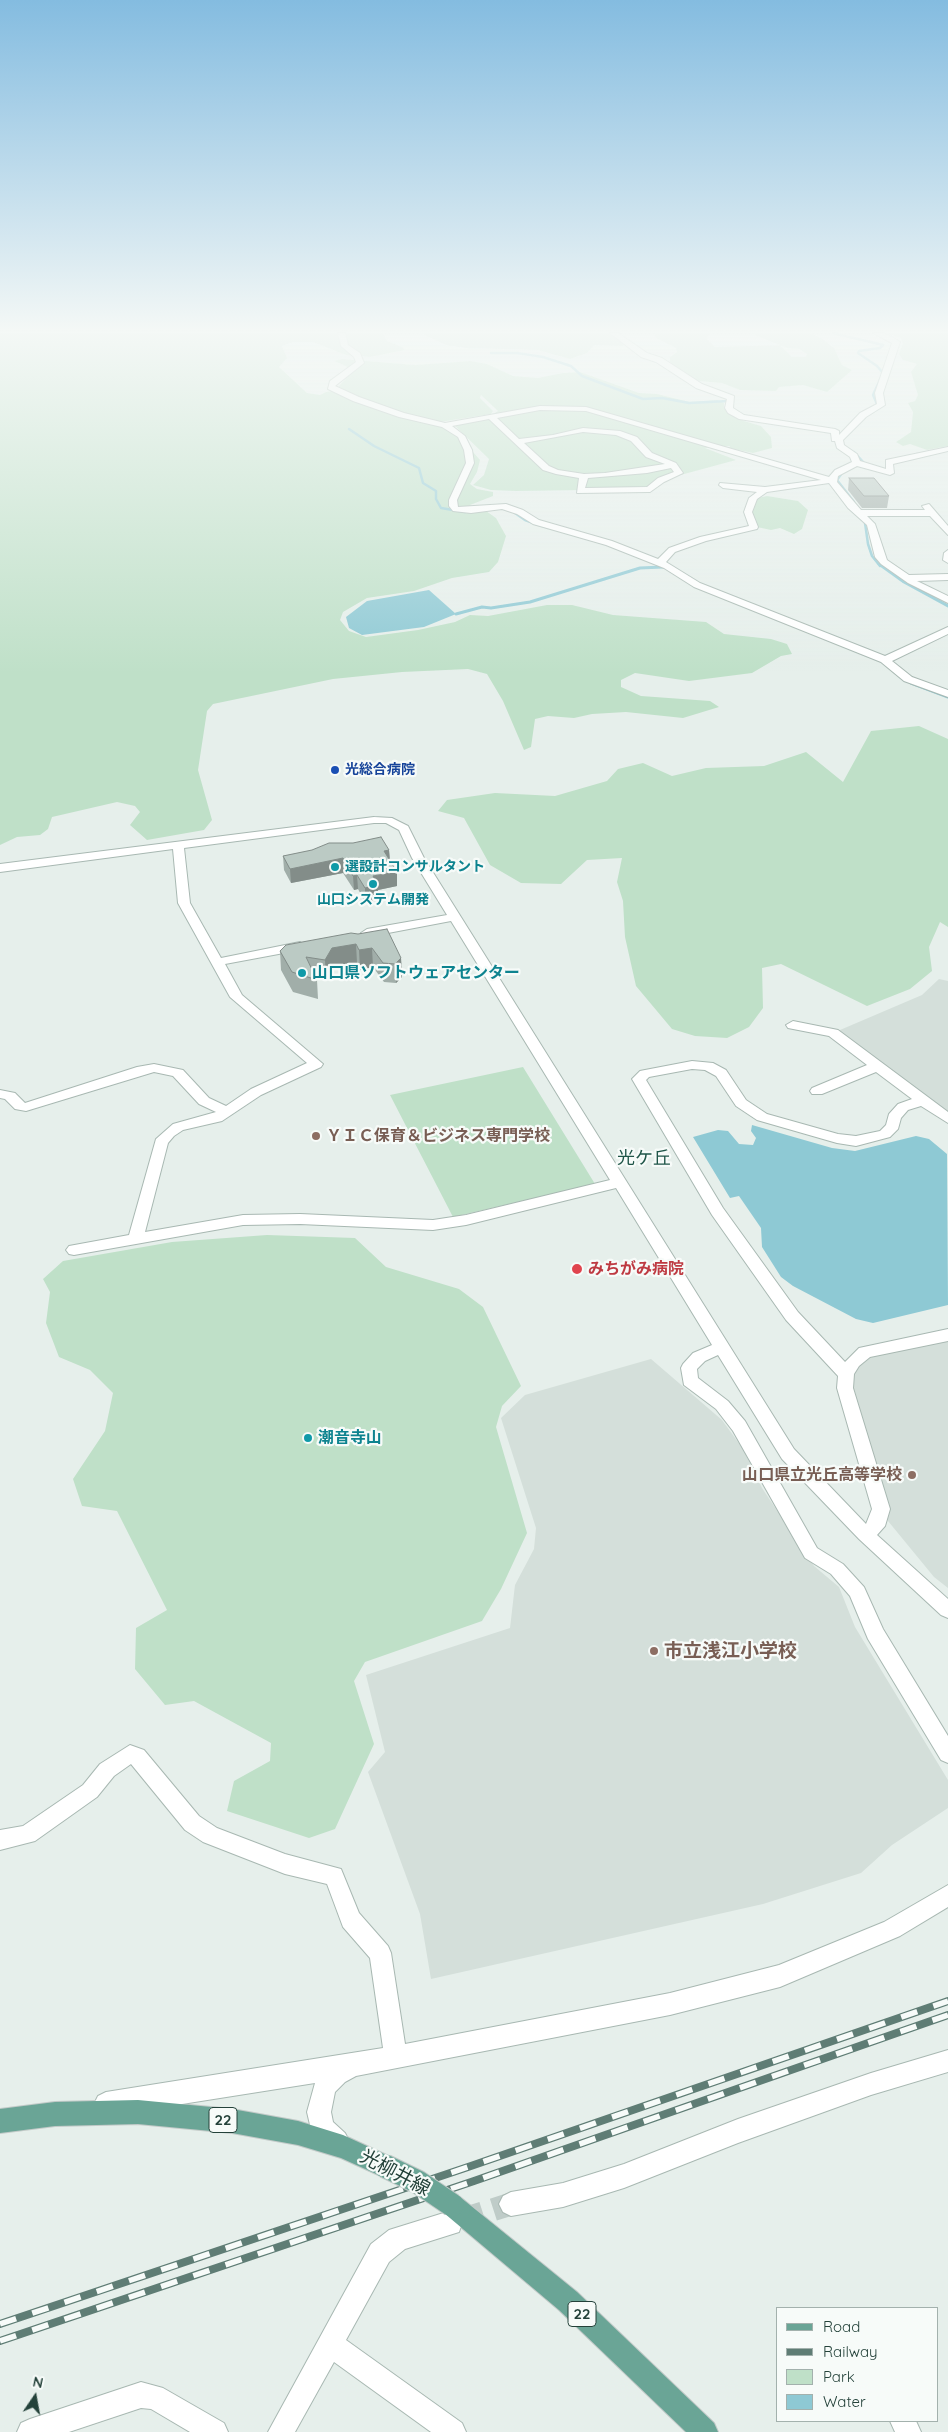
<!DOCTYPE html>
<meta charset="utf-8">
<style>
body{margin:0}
#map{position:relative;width:948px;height:2432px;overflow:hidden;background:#e6efeb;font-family:Quicksand,sans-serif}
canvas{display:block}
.legend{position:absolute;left:776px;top:2307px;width:162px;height:115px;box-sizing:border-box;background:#f7fbf9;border:1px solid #a3b1ad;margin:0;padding:6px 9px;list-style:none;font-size:15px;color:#24423a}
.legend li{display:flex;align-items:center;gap:10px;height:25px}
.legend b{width:25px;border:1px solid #a3b1ad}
.north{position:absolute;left:10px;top:2372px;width:50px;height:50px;-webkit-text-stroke:4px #f7fbf9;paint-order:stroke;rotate:12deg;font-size:14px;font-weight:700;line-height:20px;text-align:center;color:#24423a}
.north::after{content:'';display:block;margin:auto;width:18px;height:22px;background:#24423a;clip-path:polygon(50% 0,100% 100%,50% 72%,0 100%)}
</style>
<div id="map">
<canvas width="948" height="2432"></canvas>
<ul class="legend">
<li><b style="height:6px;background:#6aa596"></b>Road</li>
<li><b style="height:6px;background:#5f7d75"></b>Railway</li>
<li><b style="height:14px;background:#bfe0c8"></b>Park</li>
<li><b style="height:14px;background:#8ec9d4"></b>Water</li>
</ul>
<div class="north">N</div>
</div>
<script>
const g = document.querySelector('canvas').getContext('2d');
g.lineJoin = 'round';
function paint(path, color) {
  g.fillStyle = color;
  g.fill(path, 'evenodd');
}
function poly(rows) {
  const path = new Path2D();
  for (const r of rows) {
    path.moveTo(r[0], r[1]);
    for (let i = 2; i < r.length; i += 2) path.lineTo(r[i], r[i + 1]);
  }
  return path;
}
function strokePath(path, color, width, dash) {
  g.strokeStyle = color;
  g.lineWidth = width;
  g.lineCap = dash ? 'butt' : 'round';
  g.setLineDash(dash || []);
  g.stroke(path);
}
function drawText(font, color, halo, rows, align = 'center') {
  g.font = font + ' Quicksand,"Noto Sans JP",sans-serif';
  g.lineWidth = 4.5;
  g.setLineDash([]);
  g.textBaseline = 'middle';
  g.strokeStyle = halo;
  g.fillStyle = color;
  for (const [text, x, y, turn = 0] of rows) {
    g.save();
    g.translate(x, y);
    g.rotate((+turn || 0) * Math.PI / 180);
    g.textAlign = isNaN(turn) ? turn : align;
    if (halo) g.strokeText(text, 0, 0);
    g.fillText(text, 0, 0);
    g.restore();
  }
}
paint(poly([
 [939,979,948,981,948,1114,841,1035,840,1030,922,995],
 [948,1340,948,1588,934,1577,888,1521,888,1510,849,1382,863,1359],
 [651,1359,722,1420,743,1449,762,1488,814,1566,839,1587,855,1627,948,1780,948,1808,892,1845,861,1873,763,1904,431,1979,420,1914,368,1772,385,1752,366,1675,510,1628,515,1585,534,1549,536,1528,501,1418,525,1395]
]), '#d4dfda');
paint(poly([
 [0,333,383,333,387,341,402,347,405,350,370,357,346,355,313,342,293,342,282,346,287,358,279,367,307,393,320,395,326,392,340,390,339,386,351,373,346,366,334,361,342,359,415,365,471,361,487,364,513,376,538,378,563,373,580,372,639,393,657,394,690,402,717,400,724,403,724,408,729,413,744,421,761,426,771,437,772,448,753,453,729,448,730,446,705,448,736,460,662,480,650,489,516,491,491,490,473,485,484,475,489,459,451,422,493,414,498,411,481,395,480,398,493,411,491,414,440,422,437,425,451,431,467,445,480,460,477,472,470,484,477,489,493,492,493,496,470,505,476,510,486,511,496,518,506,536,498,562,489,572,452,578,414,591,367,598,343,612,340,620,349,631,366,637,418,630,455,622,470,615,488,616,547,605,572,605,613,615,706,622,724,634,771,639,787,644,792,654,781,656,752,673,689,681,635,673,621,680,621,687,641,696,710,701,719,707,683,718,626,712,592,714,574,718,548,716,535,719,531,747,524,750,503,701,487,674,468,669,402,672,333,679,213,704,207,711,198,770,212,820,204,830,147,840,130,825,140,812,135,806,117,802,52,817,48,829,40,835,17,837,0,845],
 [421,333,609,333,623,343,623,346,594,345,587,353,570,359,538,350,466,348,446,345],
 [654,333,711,333,706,338,715,347,780,345,792,357,806,357,807,354,799,349,787,348,750,333,810,333,821,338,834,348,842,365,852,370,827,392,803,385,779,387,776,391,740,390,722,383,699,381,681,373,670,362,670,357,677,352,676,348,656,338],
 [887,333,948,333,948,446,927,450,910,444,903,446,896,442,911,432,913,412,908,403,915,401,918,395,911,372,917,364,903,360,899,354,903,343,901,338],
 [767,496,798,501,808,510,802,529,794,534,780,528,771,530,757,527,751,512,753,505,758,498],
 [919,726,948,739,948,927,940,922,929,947,932,971,910,989,867,1006,781,964,762,968,763,1008,749,1027,727,1038,695,1036,672,1029,636,986,625,937,623,901,617,882,622,858,587,860,561,884,521,883,490,865,464,818,438,811,447,800,495,793,555,796,607,781,618,769,643,763,672,776,706,768,764,766,806,752,843,782,871,731],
 [523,1067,595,1184,453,1217,390,1095],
 [267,1235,355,1238,386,1267,459,1289,483,1307,521,1386,502,1406,496,1427,527,1533,501,1589,482,1621,365,1662,354,1681,374,1744,335,1829,309,1838,227,1811,234,1781,270,1761,271,1743,194,1701,165,1705,135,1669,136,1628,167,1610,117,1511,82,1506,73,1479,105,1431,113,1393,90,1370,59,1357,46,1323,50,1292,43,1279,63,1261,172,1242]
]), '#bfe0c8');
paint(poly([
 [429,590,456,614,424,627,362,635,349,628,346,617,367,601],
 [752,1125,832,1148,855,1151,916,1136,929,1139,947,1154,948,1305,873,1323,856,1319,793,1286,781,1277,762,1247,761,1228,739,1196,730,1198,693,1137,718,1130,728,1131,739,1144,753,1145,756,1138,751,1131]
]), '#8ec9d4');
strokePath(poly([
 [833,333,883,345,880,348,859,351,858,353,877,366,883,373,873,395,877,404],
 [491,353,517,353,543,357,571,366,582,376,643,399,662,398,689,403,728,401],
 [349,429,374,446,419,468,423,483,436,491,436,499,441,508,465,512],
 [837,438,856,418],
 [854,452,865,464],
 [842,473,837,480,854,502],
 [512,511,525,520,536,524],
 [864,516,868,544,872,556,880,566]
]), '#8ec9d4', 2.5);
strokePath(poly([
 [879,564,904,582,948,606],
 [456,614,482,607,491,608,530,602,640,568,663,567],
 [911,683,948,697]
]), '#8ec9d4', 3);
strokePath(poly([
 [461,2220,511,2204]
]), '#bfccc8', 23, [23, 11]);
const minor = poly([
 [338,333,345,333,348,345,360,353,364,363,335,386,359,397,404,413,445,423,540,406,586,407,829,477,835,470,852,462,850,457,837,448,835,441,832,441,831,433,739,419,728,413,725,408,727,399,696,388,656,362,641,357,610,333,618,333,647,353,662,358,702,384,734,396,733,408,744,415,835,429,839,431,839,435,860,413,877,404,875,393,892,343,873,333,883,333,892,337,900,342,883,393,885,405,866,417,843,440,844,445,857,454,860,461,886,469,886,460,948,447,948,451,893,464,894,473,890,475,857,466,838,476,837,482,861,510,925,510,922,506,929,504,948,526,948,535,930,516,867,516,875,524,887,560,909,575,948,574,948,580,917,581,948,596,948,603,908,583,881,564,875,557,867,525,848,508,829,483,767,492,757,499,752,512,758,527,757,529,706,541,675,552,666,562,700,583,885,656,948,627,948,634,892,661,912,677,948,690,948,697,904,681,881,662,694,587,664,568,606,545,533,524,517,514,502,509,471,513,453,511,449,506,449,500,466,463,464,450,458,437,442,427,399,417,353,401,328,389,330,381,356,362,354,357,341,346,338,333],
 [540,410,586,411,821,480,765,487,720,483,719,485,723,488,757,492,749,498,744,512,749,526,700,537,669,548,658,559,612,541,539,520,523,510,506,504,458,507,457,500,474,463,472,450,465,436,452,426,489,419,543,470,556,474,579,478,577,493,650,492,664,482,683,473,676,463,652,453,637,437,620,431,583,428,553,435,519,439,497,418,540,410],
 [583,432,616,435,631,441,646,457,665,464,605,473,584,474,558,470,549,466,524,443,583,432],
 [671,468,674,472,658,478,647,487,585,488,588,478,647,473,671,468],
 [948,550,948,563,943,560,944,553,948,550],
 [374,817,392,818,408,826,424,858,794,1449,866,1524,872,1509,837,1388,838,1376,786,1320,712,1215,632,1079,640,1071,645,1070,692,1061,713,1063,726,1070,746,1100,767,1114,838,1134,856,1136,880,1131,886,1125,889,1114,898,1104,912,1099,876,1072,822,1094,812,1094,810,1091,812,1088,867,1065,829,1036,788,1028,786,1025,793,1021,838,1030,948,1112,948,1123,921,1106,908,1110,901,1118,898,1129,890,1137,856,1146,837,1143,757,1120,736,1106,716,1076,705,1070,692,1069,649,1077,646,1080,723,1208,798,1312,845,1362,859,1348,948,1329,948,1341,870,1357,859,1366,854,1374,853,1388,890,1509,885,1526,877,1535,948,1599,948,1618,941,1615,859,1539,782,1459,718,1355,705,1361,697,1369,698,1378,728,1401,745,1421,817,1548,843,1564,864,1587,883,1629,948,1736,948,1763,941,1760,868,1639,850,1596,831,1574,805,1558,733,1431,716,1409,684,1385,681,1368,683,1364,693,1353,712,1345,616,1188,466,1225,433,1230,300,1224,243,1225,74,1255,69,1254,66,1250,69,1246,129,1235,156,1139,173,1124,216,1112,199,1104,173,1076,154,1072,26,1111,15,1109,5,1099,0,1098,0,1090,15,1093,25,1103,137,1067,154,1064,183,1070,209,1098,226,1106,251,1089,307,1063,230,997,178,903,173,849,0,872,0,864,374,817],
 [374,823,386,823,399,830,412,858,447,915,367,929,361,933,367,937,451,921,610,1180,466,1215,433,1220,300,1214,243,1215,145,1232,168,1143,174,1136,183,1130,222,1121,261,1095,321,1067,323,1064,242,995,225,964,300,950,306,946,300,942,221,958,190,903,184,848,374,823],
 [130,1745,144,1750,199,1816,217,1828,285,1854,341,1869,359,1913,388,1946,391,1953,405,2044,670,1993,779,1965,884,1922,948,1885,948,1907,900,1936,780,1987,670,2015,356,2076,345,2082,335,2092,331,2112,333,2122,345,2133,349,2141,345,2149,337,2153,329,2149,315,2137,311,2129,307,2112,315,2083,106,2116,98,2112,94,2104,98,2096,106,2092,383,2048,370,1958,343,1927,327,1884,285,1874,203,1842,185,1830,131,1764,114,1776,97,1797,35,1841,0,1850,0,1830,23,1826,83,1785,100,1764,130,1745],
 [948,2050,948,2072,871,2095,738,2143,624,2188,563,2207,511,2216,503,2212,499,2204,503,2196,511,2192,563,2183,624,2164,738,2119,871,2073,948,2050],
 [450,2211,459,2214,462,2223,459,2232,405,2249,389,2262,346,2340,462,2423,466,2432,431,2432,334,2362,295,2432,268,2432,371,2244,389,2230,450,2211],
 [141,2382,163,2388,224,2423,228,2432,190,2432,151,2409,141,2408,69,2432,17,2432,21,2423,30,2419,141,2382],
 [890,2421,916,2421,921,2432,895,2432,890,2421]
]);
const major = poly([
 [138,2100,232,2109,298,2121,343,2135,393,2158,397,2166,393,2174,385,2178,341,2158,298,2145,232,2133,138,2124,55,2126,0,2133,0,2109,55,2102,138,2100],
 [452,2193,460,2197,577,2292,714,2423,718,2432,686,2432,559,2310,444,2213,440,2205,444,2197,452,2193]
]);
strokePath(minor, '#a8b8b2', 2);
strokePath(major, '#c2cac8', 2);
paint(minor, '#fff');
paint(major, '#6aa596');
const rail = poly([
 [0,2324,468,2167,948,2001],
 [0,2341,474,2181,948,2015]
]);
strokePath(rail, '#5f7d75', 8);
strokePath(rail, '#f7fbf9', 5.5, [17]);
const majorBridge = poly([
 [385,2166,418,2182,452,2205]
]);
strokePath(majorBridge, '#c2cac8', 25, []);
strokePath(majorBridge, '#6aa596', 23);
paint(poly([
 [849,478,889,496,887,508,862,508,848,490],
 [353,843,389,850,390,860,397,872,397,886,378,890,379,899,365,902,358,889,354,890,343,873,291,883,284,870,283,856],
 [358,934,401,958,402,977,396,983,384,982,373,967,360,970,357,963,333,967,326,979,316,977,317,980,318,999,293,992,281,970,280,951]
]), '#a1aea9');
paint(poly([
 [389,850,390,864,384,851],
 [343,858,343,873,291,883,290,869],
 [397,872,397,886,378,890,379,899,365,902,365,888,373,876],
 [357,875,358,889,354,890,353,876],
 [356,944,357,963,333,967,326,979,325,960,332,948],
 [372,948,373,967,360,970,359,950],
 [401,958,402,977,396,983,395,964]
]), '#838d89');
const building = poly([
 [849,478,874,478,889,496,864,496,849,478],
 [381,837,389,850,384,851,397,872,373,876,378,885,365,888,357,875,353,876,343,858,290,869,283,856,312,850,329,843,353,843,381,837],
 [387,929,401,958,395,964,383,963,372,948,359,950,356,944,332,948,325,960,306,957,317,980,292,972,280,951,286,945,351,933,358,934,387,929]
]);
paint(building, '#bbcac4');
strokePath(building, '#838d89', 1);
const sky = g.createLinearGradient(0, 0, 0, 674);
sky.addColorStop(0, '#84bce0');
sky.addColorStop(0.49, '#f4f8f6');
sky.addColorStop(1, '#f4f8f600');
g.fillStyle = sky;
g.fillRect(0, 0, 948, 674);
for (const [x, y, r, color] of [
 [335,770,5,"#1a4fb4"],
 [335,867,5,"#0f9aa8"],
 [373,884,5,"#0f9aa8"],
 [302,973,5,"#0f9aa8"],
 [316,1136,5,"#8d6e63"],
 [577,1269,6,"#e0444e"],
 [308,1438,5,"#0f9aa8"],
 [912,1475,5,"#8d6e63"],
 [654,1651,5,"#8d6e63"]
]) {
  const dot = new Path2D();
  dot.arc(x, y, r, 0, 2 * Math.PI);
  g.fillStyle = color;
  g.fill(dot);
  strokePath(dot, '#f7fbf9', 2);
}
drawText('bold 14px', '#164399', '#f7fbf9', [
 ["光総合病院",345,770]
], 'left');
drawText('bold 14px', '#0d838f', '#f7fbf9', [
 ["選設計コンサルタント",345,867],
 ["山口システム開発",373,900,"center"]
], 'left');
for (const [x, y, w] of [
 [223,2120,28],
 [582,2314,28]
]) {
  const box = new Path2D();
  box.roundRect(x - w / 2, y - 12.5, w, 25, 4);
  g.fillStyle = '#f7fbf9';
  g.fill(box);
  strokePath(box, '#24423a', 1);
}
drawText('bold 15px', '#24423a', null, [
 ["22",223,2120],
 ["22",582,2314]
]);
drawText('bold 16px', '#0d838f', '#f7fbf9', [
 ["山口県ソフトウェアセンター",312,973],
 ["潮音寺山",318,1438]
], 'left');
drawText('bold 16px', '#785e54', '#f7fbf9', [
 ["ＹＩＣ保育＆ビジネス専門学校",326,1136],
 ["山口県立光丘高等学校",902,1475,"right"]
], 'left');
drawText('bold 16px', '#be3a42', '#f7fbf9', [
 ["みちがみ病院",588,1269]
], 'left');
drawText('18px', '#1f5548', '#f7fbf9', [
 ["光ケ丘",644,1159]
]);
drawText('bold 19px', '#785e54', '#f7fbf9', [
 ["市立浅江小学校",664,1651]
], 'left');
drawText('19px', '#24423a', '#f7fbf9', [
 ["光柳井線",395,2173,28]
]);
</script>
